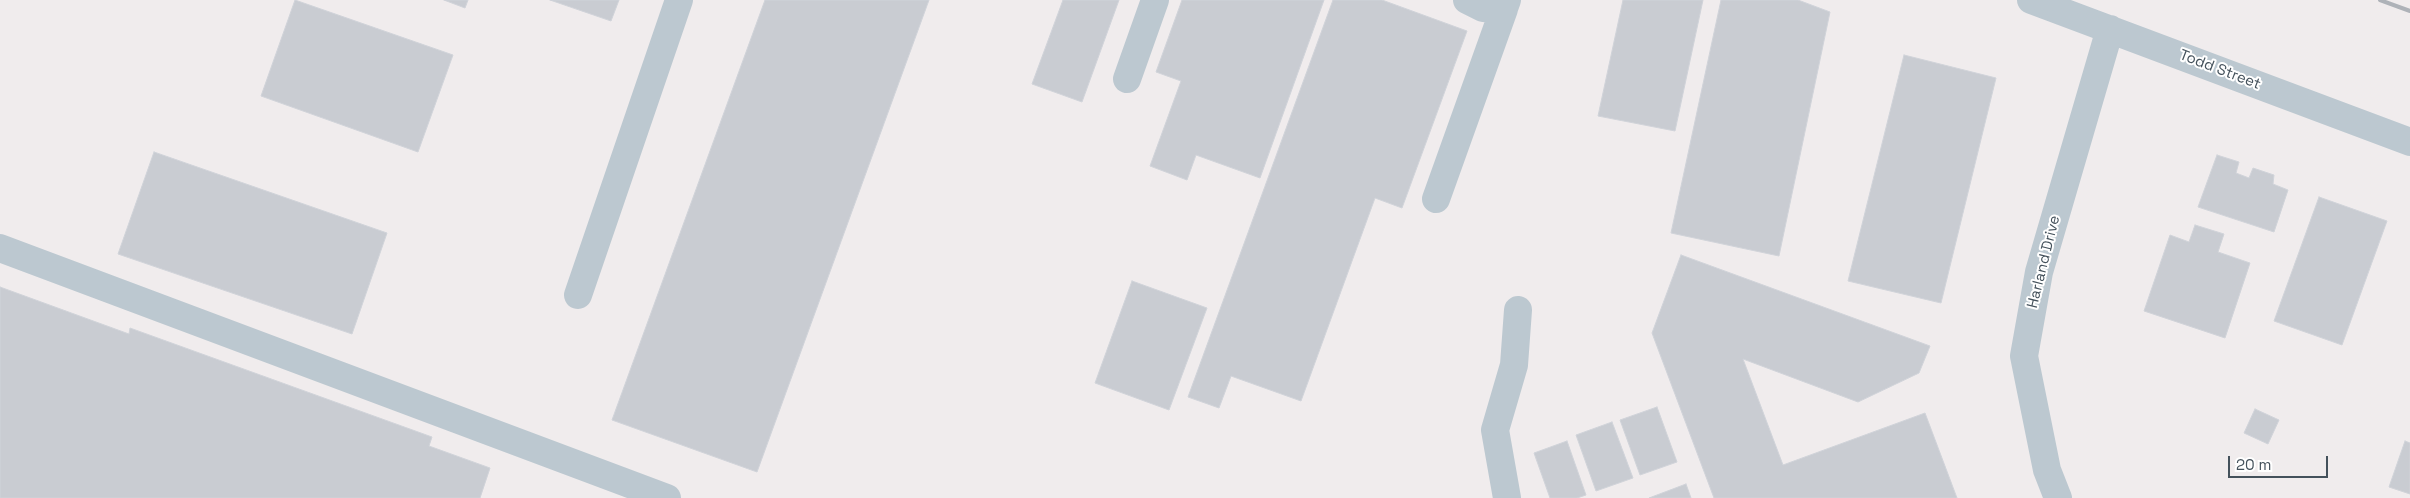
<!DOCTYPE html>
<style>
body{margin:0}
#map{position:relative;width:2410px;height:498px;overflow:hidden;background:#f0eced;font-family:"Space Grotesk",sans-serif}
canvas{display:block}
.scale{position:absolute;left:2228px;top:456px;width:100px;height:22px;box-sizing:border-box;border:2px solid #44515b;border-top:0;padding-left:6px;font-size:15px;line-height:18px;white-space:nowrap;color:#44515b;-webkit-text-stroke:4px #fff;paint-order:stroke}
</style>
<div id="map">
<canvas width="2410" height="498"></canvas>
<div class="scale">20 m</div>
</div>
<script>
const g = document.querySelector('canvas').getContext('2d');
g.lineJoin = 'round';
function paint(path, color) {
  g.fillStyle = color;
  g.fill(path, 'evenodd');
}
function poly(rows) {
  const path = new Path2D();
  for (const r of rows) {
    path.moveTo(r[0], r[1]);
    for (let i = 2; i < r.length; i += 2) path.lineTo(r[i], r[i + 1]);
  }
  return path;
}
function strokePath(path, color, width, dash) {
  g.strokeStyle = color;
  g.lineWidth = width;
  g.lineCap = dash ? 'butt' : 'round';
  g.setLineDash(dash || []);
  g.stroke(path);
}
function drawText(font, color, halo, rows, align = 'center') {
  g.font = font + ' "Space Grotesk",sans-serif';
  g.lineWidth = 4;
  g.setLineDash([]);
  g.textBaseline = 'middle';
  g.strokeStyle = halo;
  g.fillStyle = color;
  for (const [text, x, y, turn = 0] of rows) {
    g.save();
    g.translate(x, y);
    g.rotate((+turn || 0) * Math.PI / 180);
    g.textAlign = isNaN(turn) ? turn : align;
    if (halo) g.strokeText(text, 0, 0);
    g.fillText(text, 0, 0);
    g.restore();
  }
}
const building = poly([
 [295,0,453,55,418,152,261,96,295,0],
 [444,0,468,0,465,8,444,0],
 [550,0,619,0,611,21,550,0],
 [765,0,929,0,757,472,612,420,765,0],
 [1063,0,1119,0,1082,102,1032,84,1063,0],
 [1182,0,1324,0,1260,178,1196,155,1187,180,1150,166,1181,81,1156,72,1182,0],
 [1333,0,1382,0,1467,31,1402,208,1375,198,1301,401,1231,376,1219,408,1188,397,1333,0],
 [1623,0,1703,0,1675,131,1598,116,1623,0],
 [1721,0,1798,0,1830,12,1779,256,1671,233,1721,0],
 [1904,55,1996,78,1941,303,1848,281,1904,55],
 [154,152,387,233,352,334,118,254,154,152],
 [2217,155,2239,162,2236,173,2249,178,2253,168,2274,175,2273,184,2288,190,2274,232,2198,207,2217,155],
 [2319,197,2387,221,2342,345,2274,321,2319,197],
 [2195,225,2224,234,2218,252,2250,263,2225,338,2144,311,2170,235,2189,242,2195,225],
 [1681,255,1930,346,1919,373,1858,402,1743,359,1783,465,1925,413,1957,498,1714,498,1652,333,1681,255],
 [1132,281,1207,308,1169,410,1095,383,1132,281],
 [0,287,129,334,130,328,432,437,429,446,490,468,480,498,0,498,0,287],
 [1657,407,1677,462,1640,475,1620,420,1657,407],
 [2255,409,2279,420,2268,444,2244,433,2255,409],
 [1612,422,1633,478,1596,491,1576,435,1612,422],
 [1567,441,1586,495,1577,498,1550,498,1534,453,1567,441],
 [2405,441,2410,443,2410,494,2389,487,2405,441],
 [1686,484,1691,498,1649,498,1686,484]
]);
paint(building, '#c9ccd2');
strokePath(building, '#d0d3d9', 1);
strokePath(poly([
 [1467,0,1483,8,1503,11,1507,0],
 [2031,0,2410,142],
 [1127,79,1155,0],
 [1436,199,1504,9],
 [0,248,667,498],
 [578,295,679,0],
 [1507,498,1495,430,1514,365,1518,310],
 [2058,498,2047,470,2024,356,2039,272,2110,29]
]), '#bcc8d0', 28);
strokePath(poly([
 [2380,0,2410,11]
]), '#aeb2b8', 4);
drawText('15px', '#44515b', '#fff', [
 ["Todd Street",2220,70,21],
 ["Harland Drive",2044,262,-76]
]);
</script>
